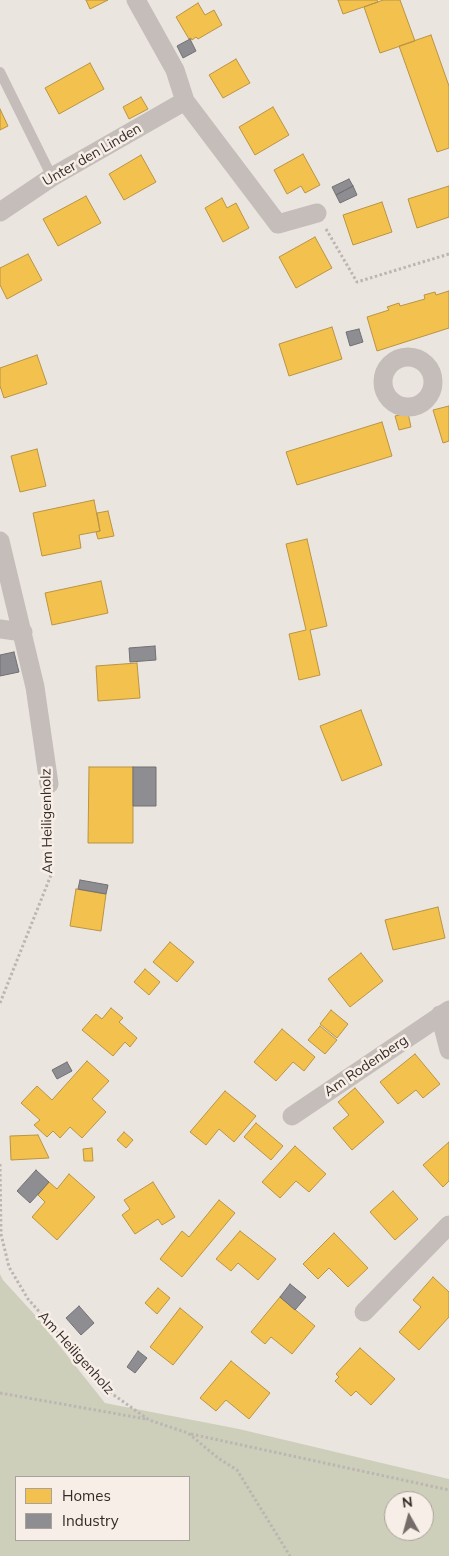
<!DOCTYPE html>
<style>
body{margin:0}
#map{position:relative;width:449px;height:1556px;overflow:hidden;background:#ebe5e0;font-family:Mulish,sans-serif}
canvas{display:block}
.legend{position:absolute;left:15px;top:1476px;width:175px;height:65px;box-sizing:border-box;background:#f7efe7;border:1px solid #a9a19b;margin:0;padding:6px 9px;list-style:none;font-size:15px;color:#342b28}
.legend li{display:flex;align-items:center;gap:10px;height:25px}
.legend b{width:25px;border:1px solid #a9a19b}
.north{position:absolute;left:384px;top:1491px;width:50px;height:50px;box-sizing:border-box;background:#f7efe7;border:1px solid #a9a19b;border-radius:50%;rotate:353deg;font-size:14px;font-weight:700;line-height:20px;text-align:center;color:#342b28}
.north::after{content:'';display:block;margin:auto;width:18px;height:22px;background:#746c68;clip-path:polygon(50% 0,100% 100%,50% 72%,0 100%)}
</style>
<div id="map">
<canvas width="449" height="1556"></canvas>
<ul class="legend">
<li><b style="height:14px;background:#f2c14e"></b>Homes</li>
<li><b style="height:14px;background:#8d8d92"></b>Industry</li>
</ul>
<div class="north">N</div>
</div>
<script>
const g = document.querySelector('canvas').getContext('2d');
g.lineJoin = 'round';
function paint(path, color) {
  g.fillStyle = color;
  g.fill(path, 'evenodd');
}
function poly(rows) {
  const path = new Path2D();
  for (const r of rows) {
    if (r.length === 3) {
      path.moveTo(r[0] + r[2], r[1]);
      path.arc(r[0], r[1], r[2], 0, 2 * Math.PI);
      continue;
    }
    path.moveTo(r[0], r[1]);
    for (let i = 2; i < r.length; i += 2) path.lineTo(r[i], r[i + 1]);
  }
  return path;
}
function strokePath(path, color, width, dash) {
  g.strokeStyle = color;
  g.lineWidth = width;
  g.lineCap = dash ? 'butt' : 'round';
  g.setLineDash(dash || []);
  g.stroke(path);
}
function drawText(font, color, halo, rows, align = 'center') {
  g.font = font + ' Mulish,sans-serif';
  g.lineWidth = 5;
  g.setLineDash([]);
  g.textBaseline = 'middle';
  g.strokeStyle = halo;
  g.fillStyle = color;
  for (const [text, x, y, turn = 0] of rows) {
    g.save();
    g.translate(x, y);
    g.rotate((+turn || 0) * Math.PI / 180);
    g.textAlign = isNaN(turn) ? turn : align;
    if (halo) g.strokeText(text, 0, 0);
    g.fillText(text, 0, 0);
    g.restore();
  }
}
paint(poly([
 [0,1274,3,1280,35,1315,105,1403,239,1429,449,1479,449,1556,0,1556],
 [189,1477,189,1540,16,1540,16,1477],
 [394,1501,424,1501,424,1531,394,1531]
]), '#cdcfbb');
const homes = poly([
 [86,0,108,0,90,9,86,0],
 [338,0,377,0,378,2,343,14,338,0],
 [383,0,400,0,415,41,380,53,364,7,383,0],
 [198,3,205,15,214,10,222,25,198,39,196,37,192,40,191,38,189,39,176,17,198,3],
 [431,35,449,86,449,148,437,152,399,46,431,35],
 [236,59,250,83,223,98,209,75,236,59],
 [90,63,104,89,59,114,45,88,90,63],
 [141,97,148,109,129,119,123,107,141,97],
 [273,107,289,135,255,155,239,127,273,107],
 [0,109,8,126,0,130,0,109],
 [303,154,320,185,305,193,301,186,287,194,274,170,303,154],
 [141,155,156,182,124,200,109,174,141,155],
 [449,186,449,217,417,228,408,199,449,186],
 [86,196,101,223,58,246,43,219,86,196],
 [222,198,227,208,236,203,249,228,223,242,205,208,222,198],
 [382,202,392,232,353,245,343,215,382,202],
 [315,237,332,268,296,288,279,257,315,237],
 [28,254,42,280,7,299,0,285,0,268,28,254],
 [449,291,449,328,377,351,367,317,389,310,387,307,399,303,400,306,425,299,424,295,435,292,436,295,449,291],
 [332,327,342,359,289,376,279,344,332,327],
 [37,355,47,384,4,398,0,386,0,368,37,355],
 [449,406,449,441,443,443,433,410,449,406],
 [408,413,411,427,399,430,395,416,408,413],
 [382,422,392,456,297,485,286,452,382,422],
 [37,449,46,486,20,492,11,456,37,449],
 [94,500,100,531,79,535,81,548,42,556,33,513,94,500],
 [108,511,114,536,98,539,96,532,100,531,97,513,108,511],
 [307,539,327,626,310,630,320,675,299,680,289,634,306,630,286,544,307,539],
 [101,581,108,613,52,625,45,593,101,581],
 [137,663,140,698,98,701,96,666,137,663],
 [361,710,382,765,342,781,320,726,361,710],
 [89,767,133,767,133,843,88,843,89,767],
 [76,889,106,894,101,931,70,926,76,889],
 [438,907,445,938,393,950,385,920,438,907],
 [170,942,194,962,177,982,153,962,170,942],
 [361,953,383,981,350,1007,328,979,361,953],
 [145,969,160,982,149,995,134,982,145,969],
 [111,1008,123,1018,119,1022,137,1038,130,1047,125,1042,113,1056,82,1030,96,1014,102,1019,111,1008],
 [331,1010,348,1024,337,1038,320,1024,331,1010],
 [320,1026,337,1040,325,1054,308,1040,320,1026],
 [282,1029,315,1057,304,1071,293,1062,276,1081,254,1062,282,1029],
 [415,1054,440,1084,423,1098,416,1090,398,1104,380,1082,415,1054],
 [87,1061,109,1081,92,1099,106,1112,82,1138,70,1127,60,1138,53,1131,47,1137,34,1125,40,1120,21,1103,37,1086,52,1100,87,1061],
 [355,1088,384,1122,352,1150,333,1128,349,1115,338,1102,355,1088],
 [225,1091,256,1116,234,1142,219,1129,206,1145,190,1132,225,1091],
 [256,1123,283,1146,271,1160,244,1137,256,1123],
 [124,1132,133,1140,126,1148,117,1140,124,1132],
 [38,1135,49,1158,11,1160,10,1136,38,1135],
 [449,1142,449,1181,443,1187,423,1165,449,1142],
 [295,1146,326,1174,309,1192,296,1181,280,1198,262,1182,295,1146],
 [92,1148,93,1161,84,1161,83,1149,92,1148],
 [69,1174,95,1197,57,1240,32,1217,45,1202,38,1195,49,1182,57,1189,69,1174],
 [153,1182,175,1217,162,1225,158,1219,135,1234,122,1215,130,1209,124,1200,153,1182],
 [393,1191,418,1219,395,1240,370,1212,393,1191],
 [219,1200,235,1213,182,1277,160,1259,182,1231,189,1237,219,1200],
 [240,1231,276,1259,258,1280,238,1263,231,1271,216,1259,240,1231],
 [334,1233,368,1268,348,1287,329,1268,318,1279,303,1264,334,1233],
 [433,1277,449,1292,449,1317,419,1350,399,1332,421,1307,413,1300,433,1277],
 [158,1288,170,1298,157,1314,145,1303,158,1288],
 [280,1297,315,1326,292,1354,271,1337,265,1344,251,1332,280,1297],
 [180,1308,203,1327,173,1365,150,1347,180,1308],
 [360,1348,395,1379,371,1405,356,1391,351,1396,335,1381,339,1377,336,1374,360,1348],
 [231,1361,270,1393,249,1419,226,1400,216,1411,200,1398,231,1361]
]);
paint(homes, '#f2c14e');
strokePath(homes, '#b99443', 1);
const industry = poly([
 [190,39,196,51,183,58,177,46,190,39],
 [349,179,353,186,336,195,332,187,349,179],
 [353,186,357,195,340,203,336,195,353,186],
 [359,329,363,342,350,346,346,332,359,329],
 [155,646,156,660,130,662,129,648,155,646],
 [14,652,19,672,0,676,0,655,14,652],
 [133,767,156,767,156,806,133,806,133,767],
 [80,880,108,885,106,894,78,889,80,880],
 [67,1062,72,1071,57,1079,52,1070,67,1062],
 [36,1170,49,1182,30,1203,17,1191,36,1170],
 [290,1284,306,1297,295,1310,280,1297,290,1284],
 [79,1306,94,1323,81,1335,66,1318,79,1306],
 [138,1351,147,1358,135,1373,127,1367,138,1351]
]);
paint(industry, '#8d8d92');
strokePath(industry, '#727072', 1);
strokePath(poly([
 [326,229,357,282,449,254],
 [0,1003,51,875,50,801],
 [0,1164,1,1234,9,1267,28,1299,111,1393,149,1420,188,1433,218,1458,237,1470,290,1556],
 [0,1393,146,1419],
 [191,1434,449,1490]
]), '#bcb6b2', 3, [2.5, 2.5]);
strokePath(poly([
 [0,72,52,177]
]), '#c4bdb9', 10);
strokePath(poly([
 [136,0,175,70,185,101,278,224,317,213],
 [0,212,52,177,185,101],
 [408,382,25],
 [0,541,35,687,49,784],
 [0,629,23,632],
 [440,1015,449,1050],
 [292,1116,449,1010],
 [364,1312,449,1225]
]), '#c4bdb9', 19);
drawText('14px', '#342b28', '#f7efe7', [
 ["Unter den Linden",92,155,-30],
 ["Am Heiligenholz",47,821,-91],
 ["Am Rodenberg",366,1066,-34],
 ["Am Heiligenholz",76,1353,48]
]);
</script>
